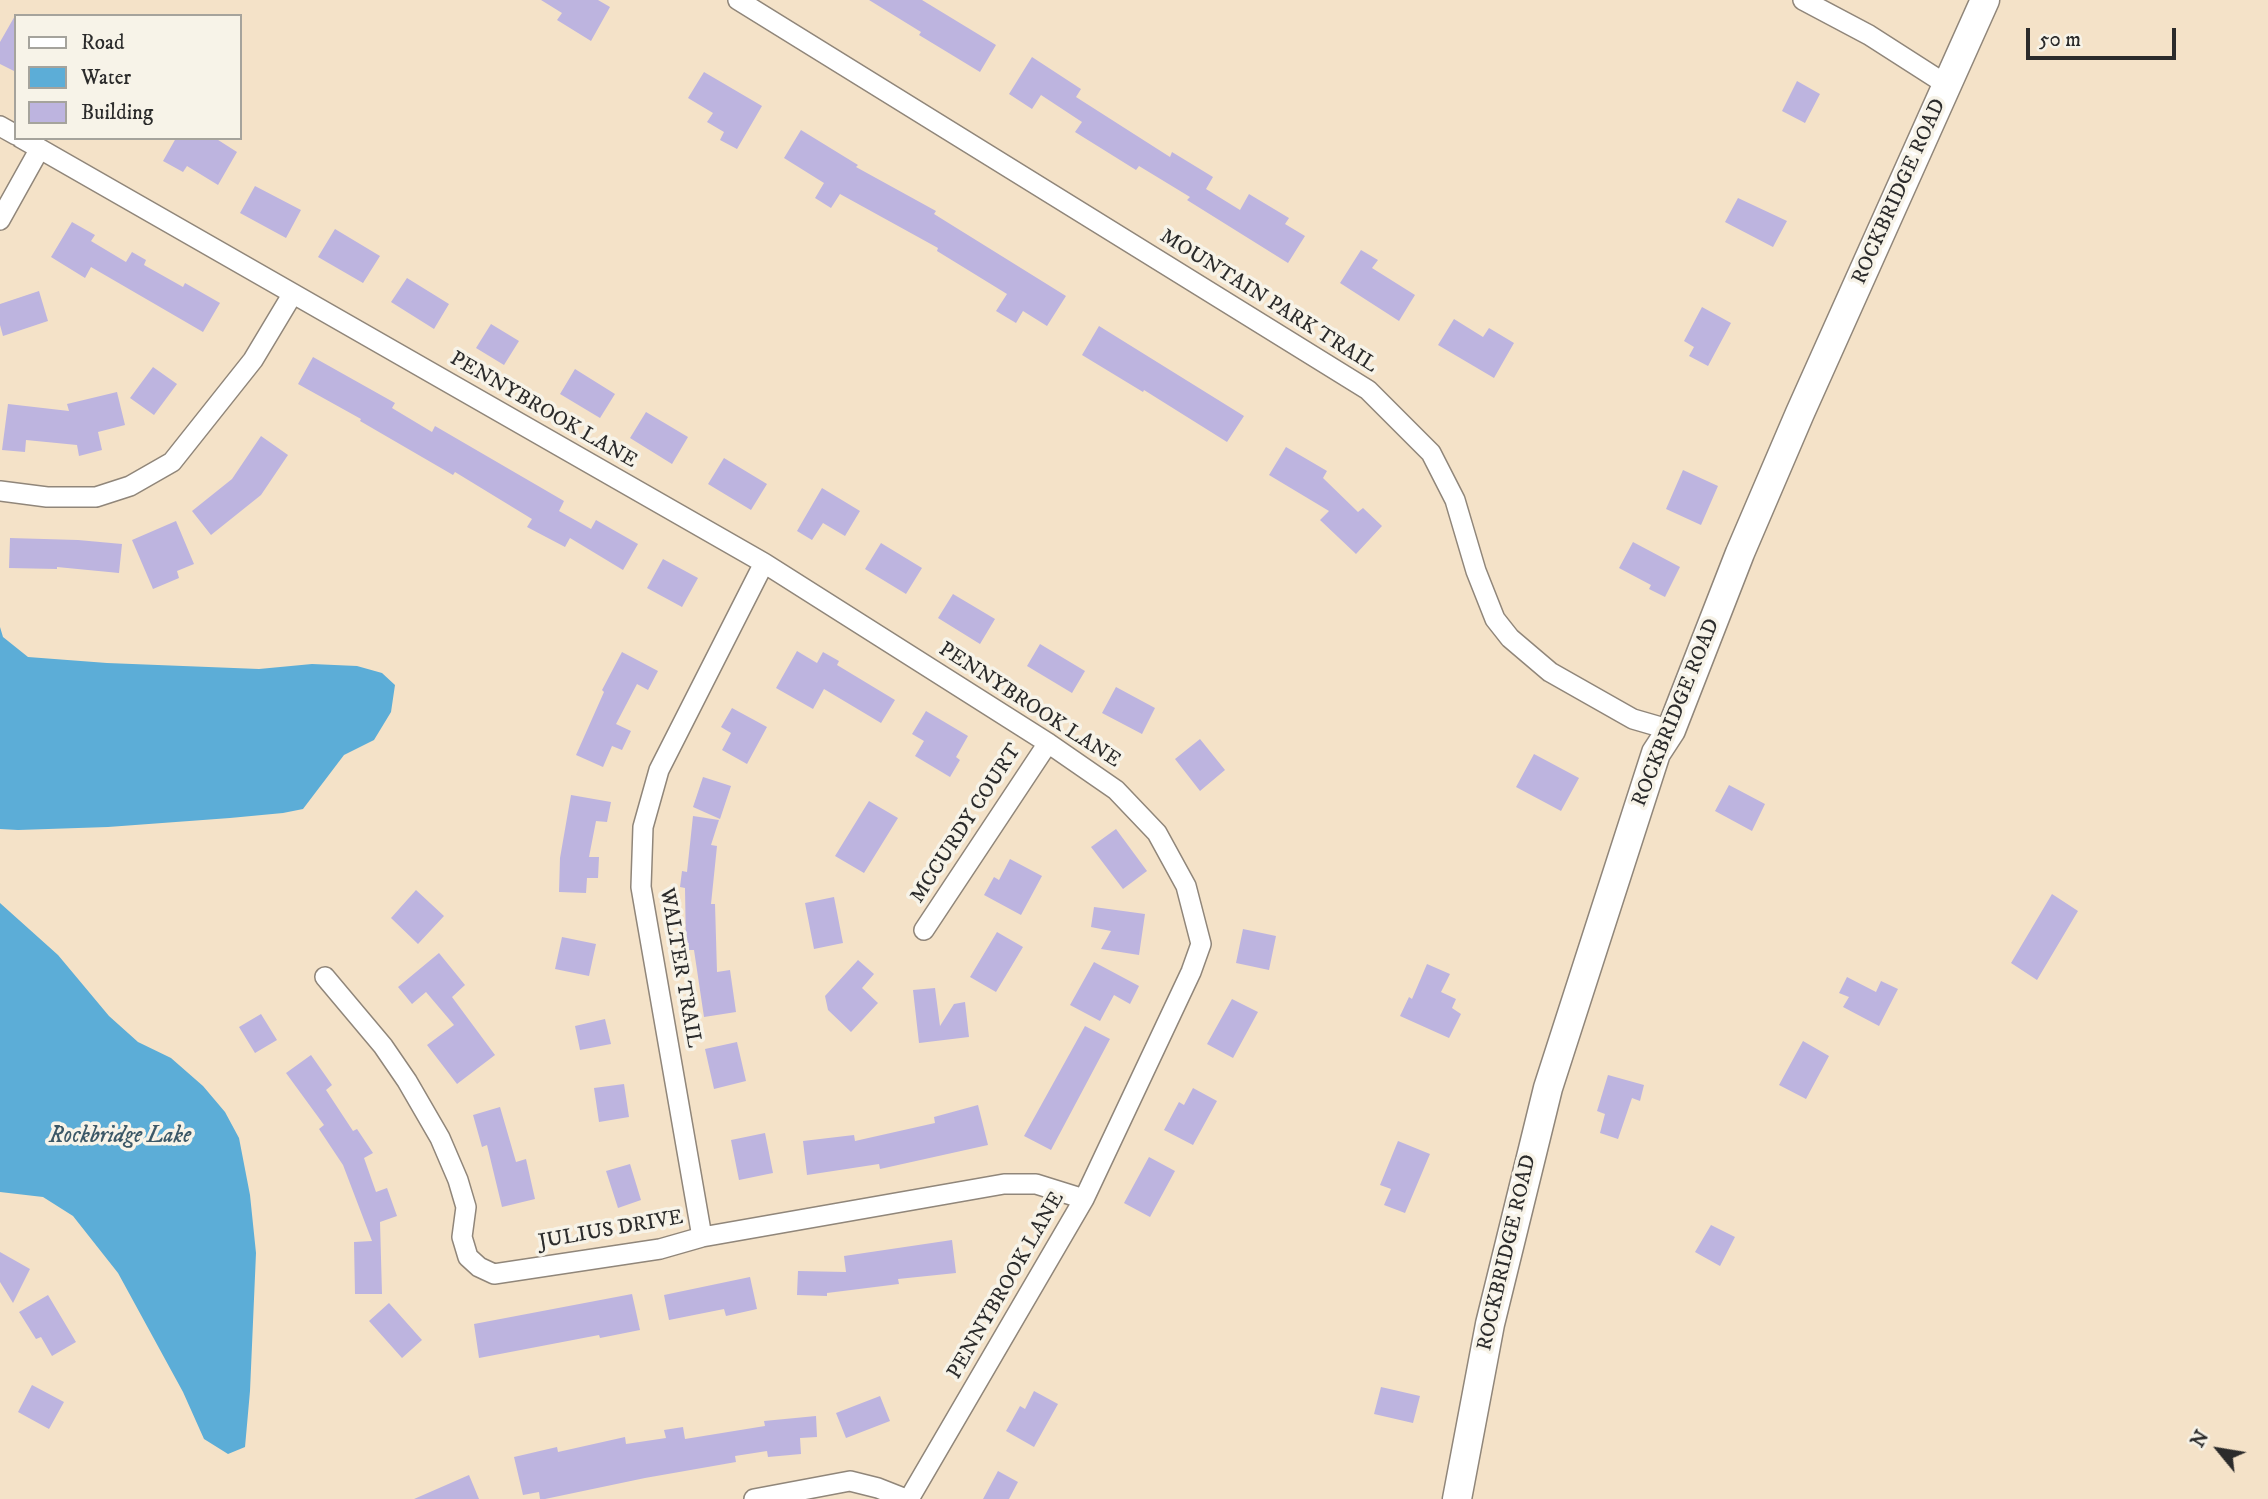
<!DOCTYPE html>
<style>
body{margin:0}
#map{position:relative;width:2268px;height:1499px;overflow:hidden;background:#f4e2c8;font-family:"IM FELL DW Pica",serif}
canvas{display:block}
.legend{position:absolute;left:14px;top:14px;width:228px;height:126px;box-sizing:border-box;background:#f7f3e8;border:2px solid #a5a39c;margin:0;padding:9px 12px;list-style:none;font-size:21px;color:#2b2b2b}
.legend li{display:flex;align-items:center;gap:14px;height:35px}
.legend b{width:35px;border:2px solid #a5a39c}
.north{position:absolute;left:2184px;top:1415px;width:70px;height:70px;-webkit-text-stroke:5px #f7f3e8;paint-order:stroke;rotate:300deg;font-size:19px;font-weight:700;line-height:28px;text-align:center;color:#2b2b2b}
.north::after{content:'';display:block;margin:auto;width:24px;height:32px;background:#2b2b2b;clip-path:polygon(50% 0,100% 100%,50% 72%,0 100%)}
.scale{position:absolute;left:2026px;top:28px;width:150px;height:32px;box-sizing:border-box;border:4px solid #2b2b2b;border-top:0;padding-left:9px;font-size:21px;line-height:24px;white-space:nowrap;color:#2b2b2b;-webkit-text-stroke:5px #f7f3e8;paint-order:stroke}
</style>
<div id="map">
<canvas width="2268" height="1499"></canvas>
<ul class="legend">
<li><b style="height:9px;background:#fff"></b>Road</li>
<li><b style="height:19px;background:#5cadd7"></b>Water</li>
<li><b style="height:19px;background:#bdb4df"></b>Building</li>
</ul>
<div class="north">N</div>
<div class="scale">50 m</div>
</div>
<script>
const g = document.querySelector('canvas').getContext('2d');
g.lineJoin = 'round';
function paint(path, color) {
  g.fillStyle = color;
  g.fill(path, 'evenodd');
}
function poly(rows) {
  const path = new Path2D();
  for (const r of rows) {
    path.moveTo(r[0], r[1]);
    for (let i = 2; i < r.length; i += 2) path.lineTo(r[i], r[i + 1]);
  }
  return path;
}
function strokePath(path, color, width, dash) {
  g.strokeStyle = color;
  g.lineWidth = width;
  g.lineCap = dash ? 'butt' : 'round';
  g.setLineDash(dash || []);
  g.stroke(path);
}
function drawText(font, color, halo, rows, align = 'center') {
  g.font = font + ' "IM FELL DW Pica",serif';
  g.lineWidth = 7;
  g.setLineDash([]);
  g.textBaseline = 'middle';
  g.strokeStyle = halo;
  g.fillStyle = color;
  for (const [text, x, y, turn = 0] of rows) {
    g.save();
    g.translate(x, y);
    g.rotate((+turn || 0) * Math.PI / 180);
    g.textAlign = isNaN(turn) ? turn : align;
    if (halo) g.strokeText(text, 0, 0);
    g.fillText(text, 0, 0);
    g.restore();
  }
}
paint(poly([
 [0,627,3,637,28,657,107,663,259,669,312,664,357,666,382,673,395,685,391,712,374,740,344,755,303,809,283,813,230,818,108,827,18,830,0,829],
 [0,903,58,955,109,1016,138,1042,171,1058,203,1086,225,1112,239,1138,250,1195,256,1253,250,1391,245,1447,228,1454,204,1439,183,1392,118,1273,73,1216,43,1197,0,1192]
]), '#5cadd7');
paint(poly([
 [541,0,598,0,610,7,591,41,557,20,562,13],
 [869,0,922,0,996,45,980,72,919,35,921,32],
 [16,14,16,72,0,64,0,42],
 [1032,57,1081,89,1076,97,1170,157,1172,152,1213,177,1206,189,1240,210,1249,194,1289,218,1285,224,1305,236,1288,263,1187,200,1190,197,1139,166,1136,170,1075,132,1082,122,1041,95,1032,109,1009,94],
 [704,72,762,106,737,149,720,140,724,132,707,122,713,113,688,98],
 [1797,81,1820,94,1805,123,1782,111],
 [801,130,858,165,856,167,936,211,934,214,1066,296,1047,326,1023,311,1016,323,996,311,1007,294,937,251,938,248,840,194,831,208,815,198,824,183,784,158],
 [176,138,215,138,237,152,218,185,187,166,183,172,163,161],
 [255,186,301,210,286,238,240,213],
 [1738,198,1787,221,1773,247,1725,222],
 [72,222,95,235,91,241,126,262,132,252,146,260,144,265,183,287,185,283,220,303,203,332,91,267,85,278,51,257],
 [335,229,380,256,363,283,318,257],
 [1361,250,1378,260,1372,268,1415,295,1399,321,1340,283],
 [407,278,449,304,434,329,391,302],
 [39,291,48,321,3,336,0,325,0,304],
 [1702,307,1731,323,1708,366,1689,356,1694,347,1684,341],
 [1454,319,1483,337,1489,328,1514,343,1494,378,1438,345],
 [491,324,519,341,504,365,476,348],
 [1099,326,1244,416,1227,442,1144,390,1143,392,1082,355],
 [313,357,395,403,392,408,432,432,435,426,564,501,559,511,591,529,596,520,638,544,623,570,570,538,565,547,527,527,532,519,455,472,453,475,360,421,361,419,298,384],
 [153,367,177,384,154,415,130,398],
 [575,369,615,394,600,418,560,394],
 [117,392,125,425,98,432,102,450,79,456,77,445,26,440,25,452,2,450,8,404,69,411,67,404],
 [646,412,688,437,672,464,630,438],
 [261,436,288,455,261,495,211,535,192,511,232,479],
 [1286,447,1327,471,1323,478,1358,512,1363,508,1382,526,1356,554,1320,520,1329,511,1269,475],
 [724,458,767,484,751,510,708,484],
 [1683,470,1718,486,1701,525,1666,509],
 [822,488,860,511,845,536,823,523,812,540,797,531],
 [176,521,194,564,177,571,179,578,153,589,132,540],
 [10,538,78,540,122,544,119,573,57,567,57,569,9,568],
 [1633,542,1680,567,1665,597,1649,589,1651,585,1619,568],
 [881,543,922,568,906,594,865,569],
 [663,559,698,578,682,607,647,588],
 [953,594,995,619,980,644,938,618],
 [1040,644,1085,671,1072,693,1027,666],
 [797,651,817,663,823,652,839,661,837,665,895,700,881,723,824,689,813,709,776,688],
 [622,652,658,671,648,690,637,684,616,724,631,731,622,750,612,746,603,767,576,755,604,692,602,690],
 [1116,687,1155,708,1142,734,1102,713],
 [732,708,767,727,747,764,722,750,731,733,721,727],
 [926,711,968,736,956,757,960,760,950,777,915,756,924,741,912,734],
 [1200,739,1225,770,1200,791,1175,759],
 [1534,754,1579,778,1561,811,1516,787],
 [703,777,731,786,720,819,693,807],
 [1729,785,1765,804,1752,831,1715,811],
 [571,795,611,802,607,822,596,821,589,857,599,857,598,878,587,878,586,893,559,892,560,858],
 [869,801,898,818,864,873,835,856],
 [693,816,719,820,711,845,717,846,711,904,715,904,717,972,730,970,736,1012,704,1017,694,950,686,950,685,888,680,887,682,871,687,872],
 [1116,829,1147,871,1123,889,1091,847],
 [1010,859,1042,876,1021,915,984,895,994,877,999,880],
 [416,890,444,916,418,944,391,918],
 [2052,894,2078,911,2037,980,2011,963],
 [834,897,843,943,814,949,805,903],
 [1094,907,1145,914,1139,955,1101,949,1111,931,1091,927],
 [1243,929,1276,936,1269,970,1236,963],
 [997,932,1023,947,996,992,970,977],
 [562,937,596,944,589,976,555,969],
 [439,953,465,985,452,997,495,1055,457,1084,427,1045,454,1025,426,992,412,1004,398,987],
 [858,960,874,974,862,988,878,1003,851,1032,828,1010,825,996],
 [1094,962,1139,986,1130,1004,1114,995,1100,1021,1070,1005],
 [1427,964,1450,974,1441,992,1456,999,1452,1008,1461,1014,1449,1038,1400,1016,1409,997,1412,999],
 [1847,977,1876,992,1881,981,1898,989,1879,1026,1843,1007,1849,997,1839,993],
 [935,988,940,1026,954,1004,965,1002,969,1037,919,1043,913,990],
 [1232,999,1258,1012,1233,1058,1207,1044],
 [261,1014,277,1040,255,1053,239,1027],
 [605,1019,611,1044,580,1050,575,1026],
 [1085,1026,1110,1039,1051,1150,1024,1136],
 [1803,1041,1829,1056,1806,1099,1779,1085],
 [737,1042,746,1081,714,1089,705,1049],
 [311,1055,332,1085,326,1090,353,1131,357,1129,373,1153,364,1158,376,1192,387,1188,397,1216,380,1222,382,1294,355,1294,354,1242,372,1241,343,1165,319,1129,324,1125,286,1073],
 [1608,1075,1644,1085,1640,1101,1632,1098,1618,1139,1600,1133,1605,1114,1597,1111],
 [624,1084,629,1117,599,1122,594,1088],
 [1193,1088,1217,1101,1193,1145,1164,1130,1179,1102,1184,1105],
 [978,1105,988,1145,880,1169,879,1164,807,1175,803,1141,854,1135,855,1141,935,1123,934,1117],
 [500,1107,516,1162,526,1159,535,1199,502,1207,487,1145,482,1147,473,1115],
 [765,1133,773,1173,739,1180,731,1140],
 [1398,1141,1430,1154,1405,1213,1384,1205,1391,1189,1380,1185],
 [1149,1157,1175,1171,1150,1217,1124,1203],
 [630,1164,641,1200,618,1208,606,1171],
 [1711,1225,1735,1237,1720,1266,1695,1252],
 [952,1240,956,1273,898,1279,899,1284,827,1293,827,1296,797,1295,798,1271,846,1272,844,1256],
 [0,1252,30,1269,13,1303,0,1282],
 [750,1277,757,1309,726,1316,724,1309,669,1320,664,1295],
 [632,1294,640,1330,600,1338,599,1335,479,1358,474,1324],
 [48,1295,76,1342,52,1356,41,1337,36,1339,19,1312],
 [389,1303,422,1340,402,1358,369,1321],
 [32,1385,64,1402,49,1429,18,1412],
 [1381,1387,1420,1396,1413,1423,1374,1414],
 [1034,1391,1058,1404,1034,1447,1006,1431,1020,1406,1025,1409],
 [880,1396,890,1421,846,1438,836,1413],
 [816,1416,817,1437,800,1438,801,1454,768,1457,767,1451,735,1456,736,1462,645,1478,545,1499,540,1499,539,1492,523,1495,514,1457,557,1447,558,1452,625,1437,626,1444,666,1438,664,1430,683,1427,685,1439,765,1426,764,1421],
 [998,1471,1018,1482,1009,1499,983,1499],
 [469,1475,479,1499,414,1499]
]), '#bdb4df');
const minor = poly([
 [738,0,1368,390,1431,453,1455,500,1476,571,1495,619,1510,638,1550,672,1633,719,1671,730],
 [1803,0,1869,35,1947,85],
 [0,126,16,135],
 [21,138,764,563,1048,743,1116,790,1157,833,1186,886,1201,944,1191,972,1084,1199,909,1499],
 [0,220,39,150],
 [0,491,47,497,96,497,130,486,172,462,253,360,292,295],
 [924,930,1048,743],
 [325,977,383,1046,407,1081,440,1138,458,1180,466,1207,462,1237,468,1257,479,1267,494,1274,660,1249,702,1237,1004,1184,1036,1184,1084,1199],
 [702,1237,641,887,643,827,659,770,764,563],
 [754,1499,850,1481,878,1488,906,1499]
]);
const secondary = poly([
 [1457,1499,1490,1324,1548,1088,1656,753,1671,730,1740,553,1800,413,1985,0]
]);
strokePath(minor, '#90867a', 22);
strokePath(secondary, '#90867a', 31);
strokePath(minor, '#fff', 19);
strokePath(secondary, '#fff', 28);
drawText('21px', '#2b2b2b', '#f7f3e8', [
 ["ROCKBRIDGE ROAD",1900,192,-66],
 ["MOUNTAIN PARK TRAIL",1268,302,32],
 ["PENNYBROOK LANE",543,411,30],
 ["PENNYBROOK LANE",1029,706,33],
 ["ROCKBRIDGE ROAD",1677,713,-68],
 ["MCCURDY COURT",967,824,-57],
 ["WALTER TRAIL",679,968,80],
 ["JULIUS DRIVE",611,1231,-10],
 ["ROCKBRIDGE ROAD",1508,1253,-77],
 ["PENNYBROOK LANE",1007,1286,-60]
]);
drawText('italic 23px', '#3c5867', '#f7f3e8', [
 ["Rockbridge Lake",120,1137]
]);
</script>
